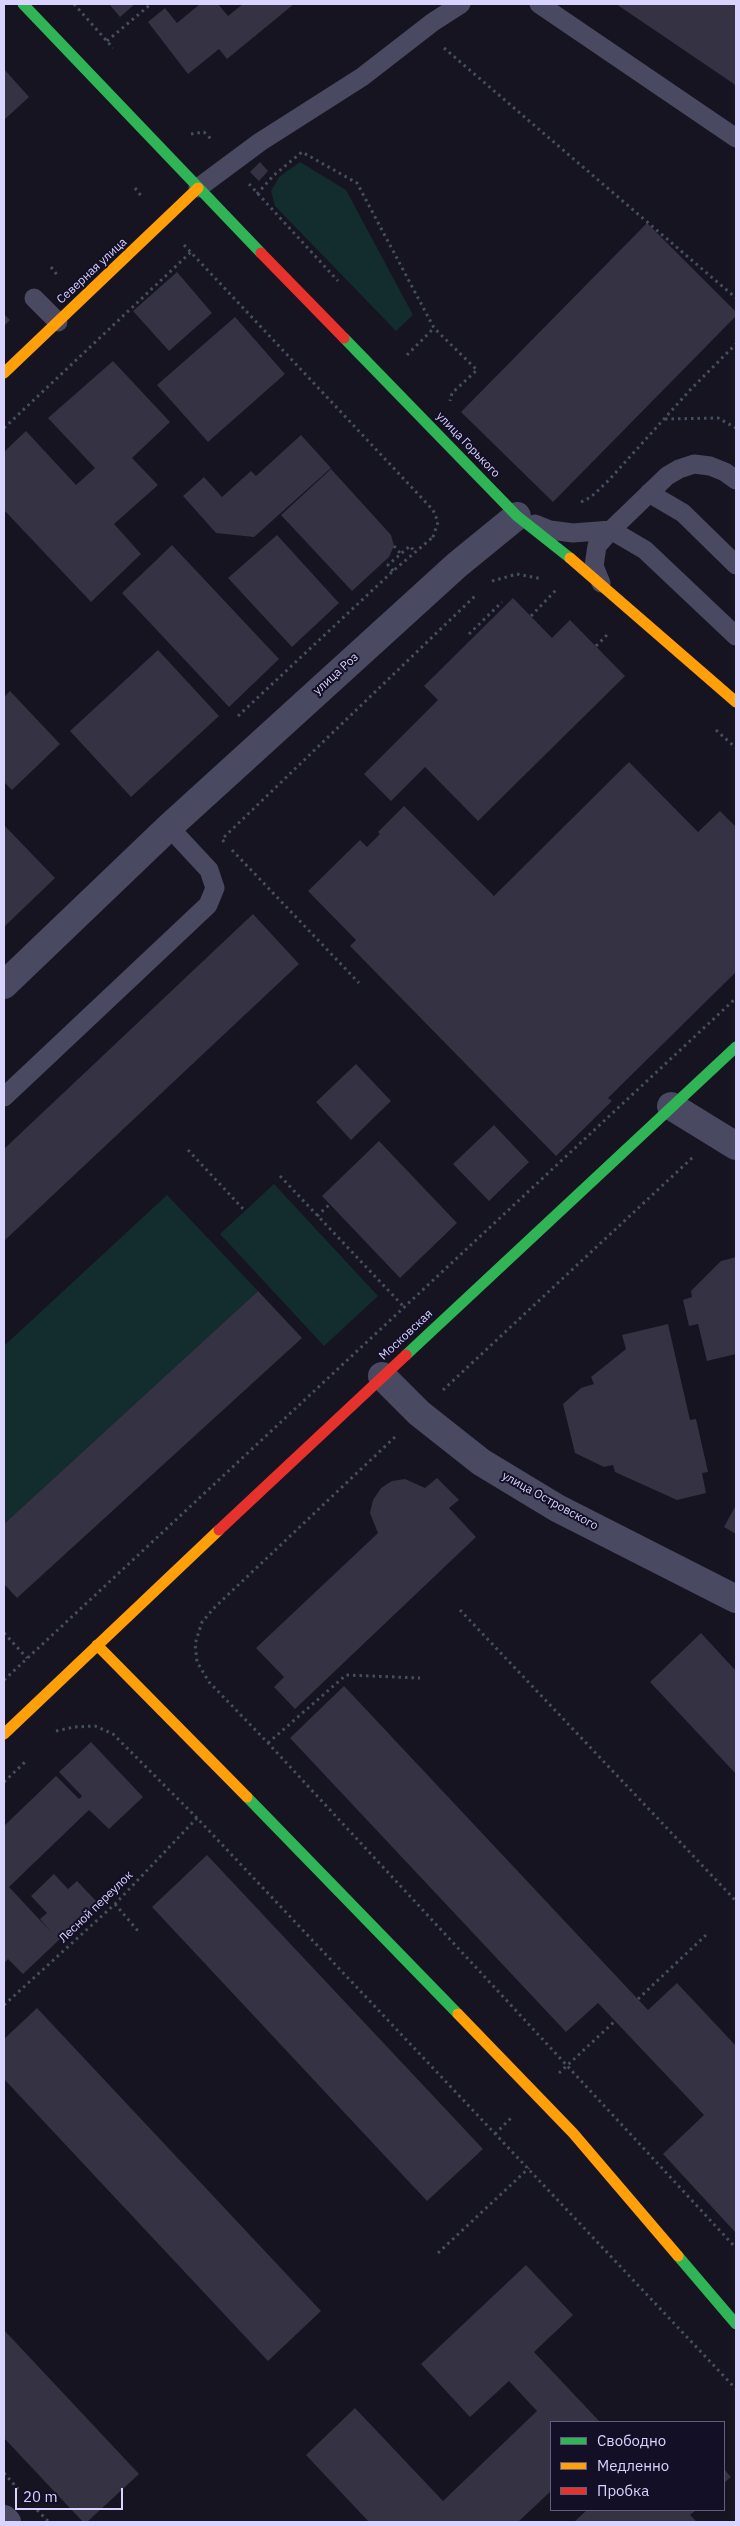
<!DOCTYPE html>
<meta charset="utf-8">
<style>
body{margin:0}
#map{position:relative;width:740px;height:2526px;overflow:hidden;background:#161421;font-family:"IBM Plex Sans",sans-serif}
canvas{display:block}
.frame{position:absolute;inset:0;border:5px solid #d9d4ff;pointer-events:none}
.legend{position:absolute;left:550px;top:2421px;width:175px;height:90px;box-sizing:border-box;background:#130f26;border:1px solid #625e7d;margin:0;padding:6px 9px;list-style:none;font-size:15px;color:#d9d4ff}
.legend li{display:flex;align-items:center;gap:10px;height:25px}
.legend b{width:25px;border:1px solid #625e7d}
.scale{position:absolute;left:15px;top:2488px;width:108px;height:22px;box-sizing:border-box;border:2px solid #d9d4ff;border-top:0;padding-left:6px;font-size:15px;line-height:18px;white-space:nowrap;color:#d9d4ff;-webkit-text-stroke:4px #130f26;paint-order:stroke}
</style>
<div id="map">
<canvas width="740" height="2526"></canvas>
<div class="frame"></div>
<ul class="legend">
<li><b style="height:6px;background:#30b455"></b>Свободно</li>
<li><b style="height:6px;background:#ff9f0a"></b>Медленно</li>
<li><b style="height:6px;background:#e5322d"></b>Пробка</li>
</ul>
<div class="scale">20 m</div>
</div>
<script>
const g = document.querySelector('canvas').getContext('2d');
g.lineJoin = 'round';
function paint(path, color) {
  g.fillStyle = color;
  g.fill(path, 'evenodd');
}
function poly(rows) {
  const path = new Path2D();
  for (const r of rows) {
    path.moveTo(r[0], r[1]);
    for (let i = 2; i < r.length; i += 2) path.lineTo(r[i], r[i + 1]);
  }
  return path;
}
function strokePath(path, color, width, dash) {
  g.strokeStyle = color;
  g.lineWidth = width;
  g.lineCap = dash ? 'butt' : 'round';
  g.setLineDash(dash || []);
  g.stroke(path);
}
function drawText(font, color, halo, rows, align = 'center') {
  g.font = font + ' "IBM Plex Sans",sans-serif';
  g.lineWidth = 4;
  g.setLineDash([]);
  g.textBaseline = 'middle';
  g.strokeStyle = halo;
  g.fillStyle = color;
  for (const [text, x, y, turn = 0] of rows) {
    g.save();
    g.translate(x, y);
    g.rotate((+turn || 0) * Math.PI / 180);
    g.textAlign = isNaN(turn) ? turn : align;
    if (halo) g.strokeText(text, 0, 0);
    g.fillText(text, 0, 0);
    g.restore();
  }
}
paint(poly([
 [300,162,346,190,413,315,396,331,275,206,271,191,279,177],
 [274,1184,378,1296,324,1346,220,1234],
 [167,1195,258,1291,4,1524,4,1346]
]), '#132c2d');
paint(poly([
 [109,4,135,4,120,17],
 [200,4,218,4,228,16,243,4,294,4,227,59,219,49,188,74,148,22,165,8,177,23],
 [616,4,736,5,736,87,734,84],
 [4,69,29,97,4,120],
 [260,162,268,171,259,181,250,172],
 [647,223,736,312,736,316,553,502,461,412],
 [177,272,212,313,169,351,133,311],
 [4,314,10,320,4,326],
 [235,317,285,374,208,442,157,385],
 [113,361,170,422,132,458,158,485,114,524,141,554,91,602,4,510,4,452,26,431,76,485,95,468,48,418],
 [301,435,331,468,254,537,216,533,183,496,204,477,222,497,251,471,256,476],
 [331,469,391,535,394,546,389,557,352,591,281,515],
 [277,535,339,603,292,647,228,578],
 [172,545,279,659,229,707,122,593],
 [513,598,552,638,570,620,625,676,478,821,425,767,391,801,364,774,438,700,424,686],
 [158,650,219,716,131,797,70,731],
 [10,691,60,744,12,790,4,782,4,697],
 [629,762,698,832,720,811,736,827,736,972,608,1098,612,1101,556,1156,350,946,356,940,308,891,360,840,367,847,380,834,378,832,404,806,494,896],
 [4,825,55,878,4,927],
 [253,914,299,964,4,1241,4,1149],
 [356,1064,391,1101,351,1140,316,1102],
 [494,1125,529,1162,489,1201,453,1164],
 [379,1141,457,1223,400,1278,322,1196],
 [736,1257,736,1354,707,1361,698,1324,689,1326,683,1300,692,1297,691,1291,721,1261],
 [258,1291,302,1338,17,1598,4,1584,4,1524],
 [668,1324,690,1420,696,1419,708,1472,702,1473,706,1493,677,1500,615,1472,613,1465,604,1467,575,1453,563,1404,581,1388,594,1384,591,1377,626,1349,622,1335],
 [437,1478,459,1500,449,1508,476,1537,295,1709,274,1687,284,1677,256,1648,378,1533,370,1513,373,1500,381,1488,392,1481,405,1479,425,1488],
 [736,1505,736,1534,724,1527],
 [701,1633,736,1671,736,1774,650,1682],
 [344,1686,648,2010,677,1983,736,2046,736,2233,663,2154,704,2115,598,2003,566,2032,290,1738],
 [91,1742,143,1797,109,1829,89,1810,9,1887,52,1933,40,1919,47,1913,31,1896,54,1874,68,1889,77,1881,98,1903,23,1974,8,1959,4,1963,4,1826,56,1776,79,1799,82,1796,59,1772],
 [207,1855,483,2149,427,2201,152,1907],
 [37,2008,321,2311,268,2361,4,2079,4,2039],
 [526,2265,573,2315,534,2352,600,2422,551,2422,551,2491,518,2522,369,2522,306,2455,355,2408,443,2501,537,2411,509,2381,470,2417,421,2364],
 [4,2330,139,2474,87,2522,83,2522,4,2438],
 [724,2469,731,2477,724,2483],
 [587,2510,696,2510,690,2515,697,2522,574,2522]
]), '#343243');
strokePath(poly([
 [74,4,113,48],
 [107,41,151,4],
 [444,48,736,298],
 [191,134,204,132,213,141],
 [249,184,338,281],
 [135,188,142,197],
 [257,194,273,176,302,152,357,183,434,328,477,370,452,393,450,401],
 [184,245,433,510,438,522,433,537,435,540],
 [51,267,58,276],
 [407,355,434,328],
 [665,419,718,418,736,428],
 [4,428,191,252],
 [581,502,591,497,609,480,691,389,736,344],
 [394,546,401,554],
 [393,571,388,565,410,546,415,552],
 [492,581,517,574,542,579],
 [531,616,556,590],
 [469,634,502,602],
 [596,646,607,635],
 [238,716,393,571,433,537],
 [716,730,736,748],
 [224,842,222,839,476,595],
 [232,850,359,983],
 [188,1150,245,1211],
 [280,1176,405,1308],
 [317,1216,330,1204],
 [443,1390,693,1157],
 [395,1437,215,1607,202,1622,195,1644,197,1662,209,1682,268,1743,736,2248],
 [460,1610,736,1901],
 [4,1633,27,1658],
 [4,1680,736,998],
 [56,1731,74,1727,95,1726,113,1734,197,1818,736,2389],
 [268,1743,346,1675,420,1678],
 [4,1782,25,1762],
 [115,1904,138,1931],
 [638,1999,706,1935],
 [4,2005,115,1904,197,1818],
 [559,2073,615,2021],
 [495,2134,512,2117],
 [438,2253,529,2168],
 [4,2473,18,2489],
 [37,2510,49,2522]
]), '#44505f', 3, [2.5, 4]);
strokePath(poly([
 [539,4,736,138],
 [198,188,260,142,362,77,433,22,461,4],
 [34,298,58,322],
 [649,493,683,513,736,565],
 [535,524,550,530,573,533,611,530,645,550,736,636],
 [601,583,594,566,597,546,611,530,667,476,679,469,694,464,710,466,725,472,736,480],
 [4,1097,208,905,215,888,209,870,169,827]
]), '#4a4962', 19);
strokePath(poly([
 [4,985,169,827,457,565,517,516],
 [671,1106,736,1146],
 [382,1376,419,1413,481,1462,557,1508,736,1599],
 [4,2519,7,2522]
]), '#4a4962', 28);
strokePath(poly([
 [23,4,261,253],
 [344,338,517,516,570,558],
 [406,1355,736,1047],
 [247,1797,458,2014],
 [678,2256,736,2324]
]), '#30b455', 11);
strokePath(poly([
 [4,373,198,188],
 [570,558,736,702],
 [97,1645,247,1797],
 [4,1734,219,1530],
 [458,2014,573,2133,678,2256]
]), '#ff9f0a', 11);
strokePath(poly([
 [261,253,344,338],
 [219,1530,406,1355]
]), '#e5322d', 11);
drawText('12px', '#d9d4ff', '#130f26', [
 ["Северная улица",92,271,-43],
 ["улица Горького",468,445,46],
 ["улица Роз",336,674,-42],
 ["Московская",406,1335,-43],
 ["улица Островского",550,1501,29],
 ["Лесной переулок",96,1907,-44]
]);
</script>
